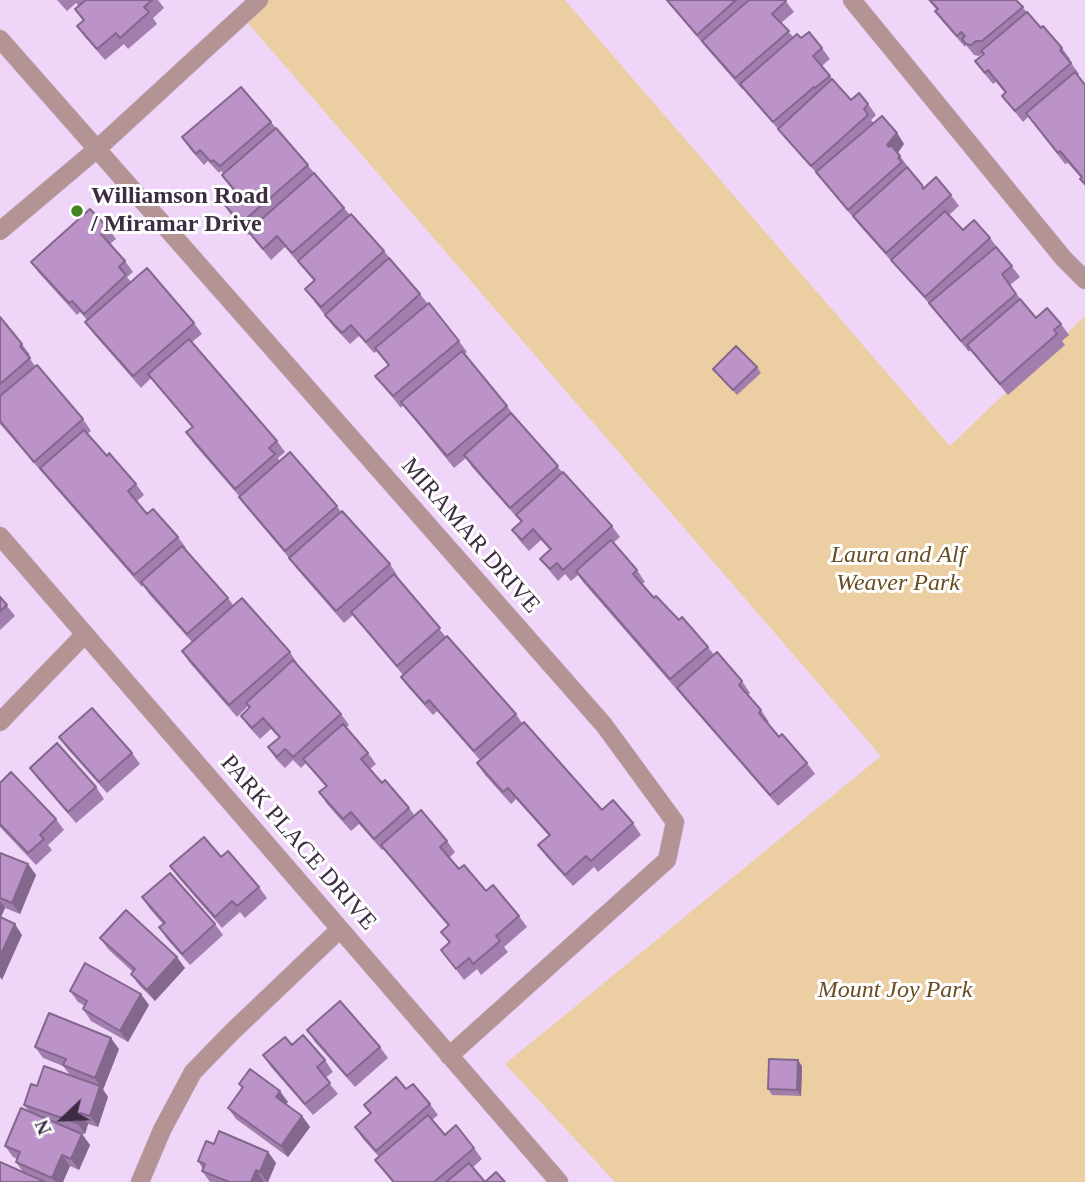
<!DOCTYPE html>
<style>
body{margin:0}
#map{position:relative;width:1085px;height:1182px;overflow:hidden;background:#efd6f8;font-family:"Times New Roman",serif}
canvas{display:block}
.north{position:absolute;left:28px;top:1084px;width:70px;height:70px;-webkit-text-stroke:5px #fff;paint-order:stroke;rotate:247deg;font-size:19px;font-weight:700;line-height:28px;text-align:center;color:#3d2d42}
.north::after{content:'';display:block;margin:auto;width:24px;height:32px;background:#3d2d42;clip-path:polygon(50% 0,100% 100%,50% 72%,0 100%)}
</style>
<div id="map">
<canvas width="1085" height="1182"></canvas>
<div class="north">N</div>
</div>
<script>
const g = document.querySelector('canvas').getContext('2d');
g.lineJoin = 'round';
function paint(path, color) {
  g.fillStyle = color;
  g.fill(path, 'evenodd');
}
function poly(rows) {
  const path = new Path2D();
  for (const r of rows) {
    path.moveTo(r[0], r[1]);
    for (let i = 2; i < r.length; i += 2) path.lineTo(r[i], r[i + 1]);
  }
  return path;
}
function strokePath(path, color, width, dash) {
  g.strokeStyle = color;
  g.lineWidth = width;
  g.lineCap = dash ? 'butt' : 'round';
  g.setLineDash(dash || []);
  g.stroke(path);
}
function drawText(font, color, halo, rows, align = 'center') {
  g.font = font + ' "Times New Roman",serif';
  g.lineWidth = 6;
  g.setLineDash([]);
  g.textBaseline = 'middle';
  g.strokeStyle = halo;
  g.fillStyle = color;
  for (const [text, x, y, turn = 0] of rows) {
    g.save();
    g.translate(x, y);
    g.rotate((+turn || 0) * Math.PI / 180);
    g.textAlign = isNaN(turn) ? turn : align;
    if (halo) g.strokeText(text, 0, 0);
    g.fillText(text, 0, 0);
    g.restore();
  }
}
paint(poly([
 [259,0,565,0,950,446,1085,316,1085,1182,615,1182,505,1064,881,756,241,15]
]), '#eccea3');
const minor = poly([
 [852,0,1064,259,1085,280],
 [0,39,604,725,675,822,667,860,449,1056],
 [0,536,559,1182],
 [0,722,85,634],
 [140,1182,162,1130,193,1072,232,1032,339,930]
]);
const tertiary = poly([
 [0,231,97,149,259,0]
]);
strokePath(minor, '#cbb4d4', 19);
strokePath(tertiary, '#cbb4d4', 19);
strokePath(minor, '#b49394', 18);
strokePath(tertiary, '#b49394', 18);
paint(poly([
 [57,0,158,0,164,8,153,18,157,24,128,49,124,44,105,60,85,37,77,26,83,21,75,9,79,6,76,3,67,11],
 [666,0,785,0,794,12,781,23,794,38,801,38,822,48,830,59,822,66,833,80,851,100,868,104,876,115,871,120,874,123,897,133,904,144,898,153,908,167,907,168,924,187,951,195,959,206,949,215,963,230,990,238,1020,277,1010,285,1021,300,1036,318,1061,324,1069,335,1062,341,1065,345,1008,395,970,350,969,352,933,308,861,227,819,176,743,89,742,89,710,52],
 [928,0,1016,0,1041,28,1062,48,1070,59,1069,60,1079,74,1077,76,1085,85,1085,186,1080,179,1081,178,1068,163,1065,164,1028,117,1023,122,1002,96,1005,93,996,82,993,84,983,72,975,61,983,54,983,53,979,56,974,55,966,45,965,47,943,22,935,11,937,10],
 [271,122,350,215,384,251,459,341,467,352,464,354,507,406,515,417,563,473,612,526,620,537,613,543,637,570,645,582,642,584,654,598,708,647,714,655,742,681,750,693,748,695,761,710,769,722,767,723,779,737,807,763,815,774,778,806,583,582,578,575,571,581,565,574,558,581,540,559,550,550,541,540,529,551,520,541,512,530,521,522,472,467,466,458,454,468,403,405,401,408,375,376,388,365,377,351,374,353,359,336,350,344,333,326,305,289,314,281,285,247,271,260,250,234,248,235,231,215,223,203,235,193,222,175,223,173,221,171,219,173,208,161,204,165,190,149,182,137],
 [108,228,116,239,110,244,125,261,133,272,127,277,131,282,194,323,202,334,192,342,277,441,285,452,278,458,280,461,337,506,341,512,390,564,397,575,396,577,446,637,516,714,522,723,602,810,633,823,641,835,598,872,594,867,573,886,546,856,538,845,549,836,516,799,511,804,485,775,477,763,480,760,437,711,433,715,409,688,401,677,403,675,353,615,344,623,297,569,289,558,247,508,239,496,194,444,186,432,192,427,151,378,141,388,93,333,85,322,87,320,80,312,77,315,39,273,31,262],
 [0,317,22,344,30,355,28,356,35,366,83,419,91,431,87,434,107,456,136,484,144,495,137,501,147,514,178,537,186,548,185,549,228,598,233,605,290,652,297,663,296,664,341,714,349,725,346,728,368,753,376,764,370,769,382,783,409,808,415,816,447,841,455,852,449,858,459,869,519,916,527,927,504,947,508,952,481,975,477,969,464,980,441,950,449,943,441,932,448,926,383,849,382,850,359,824,351,831,327,804,319,792,326,787,306,763,301,768,293,760,285,768,276,759,268,747,279,738,271,729,260,739,249,727,241,716,249,708,248,706,237,717,189,662,182,651,192,642,149,594,143,585,142,587,0,424],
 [757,367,761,373,737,395,717,374,713,369],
 [0,597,15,616,0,630],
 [59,737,132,753,140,764,107,793,67,748],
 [30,768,96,787,104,799,76,823,38,779],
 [0,783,56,819,64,830,48,845,52,850,36,865,0,827],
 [0,853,28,864,36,875,20,914,5,908,1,917,0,916],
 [221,857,259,887,267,898,245,918,240,912,222,928,178,877,170,866],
 [142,897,215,924,223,935,190,965,167,939,159,927,163,924,150,909],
 [100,938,185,968,155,1001,139,985,131,974,133,972,108,949],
 [70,991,149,1005,128,1042,91,1021,83,1009,85,1006,78,1002],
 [307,1030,380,1047,388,1058,355,1087,315,1042],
 [292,1045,325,1060,333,1072,325,1078,338,1094,313,1115,271,1067,263,1055],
 [35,1047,119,1049,103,1089,108,1097,98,1127,88,1124,85,1134,72,1130,82,1134,90,1145,79,1170,70,1166,63,1182,0,1182,23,1172,16,1162,17,1159,13,1157,5,1146,29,1111,24,1105,37,1086,70,1075,63,1066,43,1058],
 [802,1066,801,1096,772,1095,768,1089],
 [239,1084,288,1102,286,1104,302,1116,310,1127,288,1157,236,1119,228,1108,242,1089],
 [406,1089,430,1104,438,1115,432,1120,445,1135,474,1148,482,1159,473,1167,485,1182,505,1182,392,1182,375,1160,379,1157,363,1139,355,1127,370,1114,364,1105],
 [214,1144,268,1152,276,1163,268,1182,210,1182,202,1171,203,1169,198,1161]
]), '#a17ead');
paint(poly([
 [897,133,904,144,895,156,887,145],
 [28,864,36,875,20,914,12,903],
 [0,901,5,908,1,917,0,915],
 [15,924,22,935,2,980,0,977,0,956],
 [177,957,185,968,155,1001,147,990],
 [141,994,149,1005,128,1042,120,1031],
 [111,1038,119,1049,103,1090,95,1078],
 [798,1060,802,1066,801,1096,797,1090],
 [100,1086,108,1097,98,1127,90,1116],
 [280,1091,288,1102,283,1108,276,1097],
 [80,1113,88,1124,85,1134,77,1123],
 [302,1116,310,1127,288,1157,281,1146],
 [82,1134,90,1145,79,1170,71,1159],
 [268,1152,276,1163,268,1182,267,1182,260,1172],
 [62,1155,70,1166,63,1182,56,1182,52,1178],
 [256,1170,264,1181,263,1182,251,1182]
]), '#83678d');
const building = poly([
 [86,0,152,0,144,7,149,12,120,38,116,33,97,49,77,26,84,20,75,9,86,0],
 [667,0,736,0,697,35,667,0],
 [749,0,785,0,786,1,772,14,789,31,735,78,702,41,749,0],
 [930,0,1016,0,1023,7,982,41,976,41,971,45,966,44,962,39,965,36,961,32,957,36,935,11,938,9,930,0],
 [1027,12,1041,28,1043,26,1062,48,1060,50,1071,63,1015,111,1002,96,1006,92,988,70,985,73,975,61,984,54,981,51,1027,12],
 [809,32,822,48,813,56,830,76,815,88,814,87,773,122,740,84,797,34,801,38,809,32],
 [1075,72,1085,85,1085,184,1080,179,1082,177,1060,151,1058,153,1026,113,1075,72],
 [832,79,851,100,859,93,868,104,864,109,868,115,811,166,778,129,832,79],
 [241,87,271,122,220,166,213,160,211,162,200,150,196,154,182,137,241,87],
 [882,116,897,133,887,145,889,147,891,145,900,156,898,158,902,162,848,210,816,172,882,116],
 [276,128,308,165,241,223,223,203,236,192,222,175,276,128],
 [907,167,922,185,923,189,936,177,951,195,886,253,853,216,907,167],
 [314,173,344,208,292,253,277,236,263,249,248,231,314,173],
 [90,209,108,228,101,234,125,261,119,267,126,275,84,314,72,301,69,303,31,262,90,209],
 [945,211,963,230,974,220,990,238,925,297,891,260,945,211],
 [351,214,384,251,321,307,305,289,315,280,298,261,351,214],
 [996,247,1012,266,1002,274,1016,294,961,341,929,303,996,247],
 [389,258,420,294,366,342,351,325,342,333,325,315,389,258],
 [147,268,194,323,133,376,85,322,147,268],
 [1020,299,1036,318,1047,308,1061,324,1054,330,1057,334,1000,384,967,345,1020,299],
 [429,303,459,341,393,396,375,376,389,365,375,348,429,303],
 [0,317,22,344,20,346,30,358,0,384,0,317],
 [189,339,277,441,269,448,275,454,235,489,186,432,193,427,148,374,189,339],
 [736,346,757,367,733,390,713,369,736,346],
 [462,351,507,406,447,456,401,402,462,351],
 [37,365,83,419,34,462,0,421,0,396,37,365],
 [511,413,558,466,510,508,464,455,511,413],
 [84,430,107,456,109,453,136,484,128,491,147,514,153,509,178,537,134,575,40,468,84,430],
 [290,452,337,506,285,551,239,497,290,452],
 [563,472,612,526,563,570,557,563,550,569,540,559,551,549,533,529,522,540,512,530,522,521,516,515,563,472],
 [342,511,390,564,336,611,289,558,342,511],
 [611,540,637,570,633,574,654,598,656,596,679,620,682,617,708,647,670,679,576,571,611,540],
 [182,546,228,598,187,634,141,582,182,546],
 [394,574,440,628,397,666,351,612,394,574],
 [0,597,7,605,0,611,0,597],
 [242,598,290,652,229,705,182,651,242,598],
 [447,636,516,714,474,751,429,700,425,704,401,677,447,636],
 [717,652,742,681,739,685,761,710,759,713,779,737,782,734,807,763,770,795,677,688,717,652],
 [293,660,341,714,293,757,285,749,277,757,268,747,280,737,263,718,252,728,241,716,250,707,246,703,293,660],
 [92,708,132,753,99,782,59,737,92,708],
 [524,722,602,810,613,800,633,823,591,861,586,856,565,875,538,845,550,835,508,788,503,792,477,763,524,722],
 [343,724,368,753,361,759,382,783,385,780,409,808,374,839,351,812,343,819,319,792,327,786,303,759,343,724],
 [57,743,96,787,68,812,30,768,57,743],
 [11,772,56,819,40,835,44,839,28,853,0,824,0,783,11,772],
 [421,810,447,841,440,847,459,869,464,865,486,891,493,885,519,916,496,936,500,941,473,964,469,958,456,969,441,950,450,942,441,932,449,925,381,845,421,810],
 [204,837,221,857,228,851,259,887,237,906,232,901,215,917,170,866,204,837],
 [0,853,28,864,12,903,0,898,0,853],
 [170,873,215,924,182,954,159,927,165,923,142,897,170,873],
 [126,910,177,957,147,990,131,974,135,969,100,938,126,910],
 [0,917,15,924,0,956,0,917],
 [85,963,141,994,120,1031,83,1009,87,1001,70,991,85,963],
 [340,1001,380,1047,347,1076,307,1030,340,1001],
 [49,1013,111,1038,95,1078,63,1065,66,1059,35,1047,49,1013],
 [303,1035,325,1060,317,1067,330,1083,305,1104,263,1055,285,1037,292,1045,303,1035],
 [769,1059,798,1060,797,1090,768,1089,769,1059],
 [44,1066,100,1086,90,1116,80,1113,77,1123,24,1105,31,1084,37,1086,44,1066],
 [250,1069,280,1091,276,1097,302,1116,281,1146,228,1108,243,1087,239,1084,250,1069],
 [396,1077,406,1089,413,1084,430,1104,376,1151,355,1127,371,1113,364,1105,396,1077],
 [21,1108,82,1134,71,1159,62,1155,52,1178,16,1162,20,1152,5,1146,21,1108],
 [428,1115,445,1135,456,1125,474,1148,434,1182,394,1182,375,1160,428,1115],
 [219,1131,268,1152,260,1172,256,1170,251,1182,229,1182,202,1171,205,1164,198,1161,206,1141,214,1144,219,1131],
 [0,1162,45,1182,0,1182,0,1162],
 [469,1163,485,1182,496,1172,505,1182,446,1182,469,1163]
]);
paint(building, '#bb93c9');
strokePath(building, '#83678d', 2);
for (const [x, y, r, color] of [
 [77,211,7,"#458425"]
]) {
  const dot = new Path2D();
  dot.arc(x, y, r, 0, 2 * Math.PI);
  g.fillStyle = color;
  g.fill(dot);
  strokePath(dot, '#fff', 2.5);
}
drawText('bold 24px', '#3d2d42', '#fff', [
 ["Williamson Road",91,197],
 ["/ Miramar Drive",91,225]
], 'left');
drawText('24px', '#3d2d42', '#fff', [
 ["MIRAMAR DRIVE",470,536,49],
 ["PARK PLACE DRIVE",298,843,49]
]);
drawText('italic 24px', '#694d21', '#fff', [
 ["Laura and Alf",898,556],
 ["Weaver Park",898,584],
 ["Mount Joy Park",895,991]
]);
</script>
